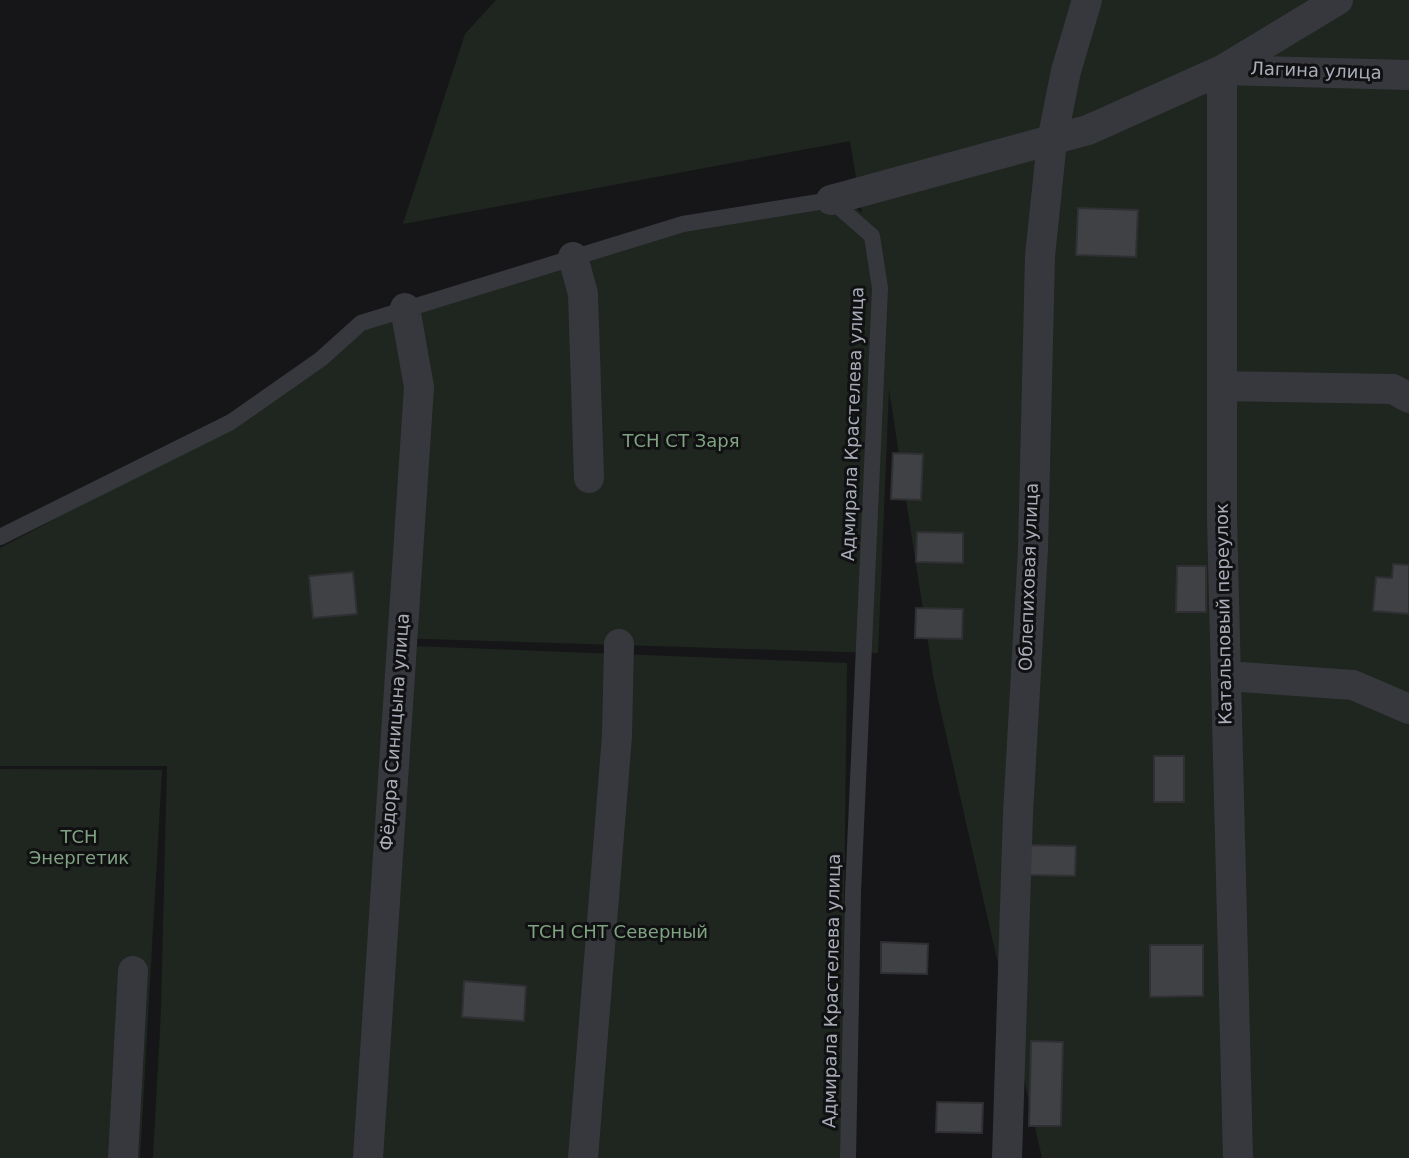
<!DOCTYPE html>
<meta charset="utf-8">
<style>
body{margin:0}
canvas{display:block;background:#161618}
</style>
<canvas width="1409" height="1158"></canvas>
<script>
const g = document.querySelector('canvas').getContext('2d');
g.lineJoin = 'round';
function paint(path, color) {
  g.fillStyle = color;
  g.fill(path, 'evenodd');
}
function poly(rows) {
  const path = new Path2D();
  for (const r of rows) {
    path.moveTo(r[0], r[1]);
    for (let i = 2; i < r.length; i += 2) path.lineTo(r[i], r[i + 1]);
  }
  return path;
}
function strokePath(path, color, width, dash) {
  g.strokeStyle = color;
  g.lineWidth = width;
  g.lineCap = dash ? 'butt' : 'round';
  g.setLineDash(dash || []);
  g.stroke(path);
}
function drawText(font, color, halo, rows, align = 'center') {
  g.font = font + ' "DejaVu Sans",sans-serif';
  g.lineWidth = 6;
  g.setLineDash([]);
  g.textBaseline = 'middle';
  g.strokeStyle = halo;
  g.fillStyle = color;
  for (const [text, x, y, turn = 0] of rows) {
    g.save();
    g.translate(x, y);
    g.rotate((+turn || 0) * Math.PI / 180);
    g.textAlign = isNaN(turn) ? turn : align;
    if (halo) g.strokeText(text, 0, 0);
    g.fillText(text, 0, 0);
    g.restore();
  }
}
paint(poly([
 [496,0,1409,0,1409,1158,1042,1158,934,681,889,389,878,653,394,638,356,1158,153,1158,161,1011,167,766,0,766,0,548,153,467,363,328,667,234,829,208,853,206,862,213,850,141,403,224,465,34],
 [414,646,847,663,841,1158,379,1158],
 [0,769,162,770,140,1158,0,1158]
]), '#1e261f');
const building = poly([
 [1078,208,1138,210,1136,257,1076,255,1078,208],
 [893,453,923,454,921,500,891,499,893,453],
 [917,532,963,533,963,563,916,562,917,532],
 [1393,564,1409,565,1409,614,1373,611,1376,577,1392,578,1393,564],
 [1177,566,1206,566,1206,612,1176,612,1177,566],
 [353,572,357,614,313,618,309,576,353,572],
 [916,608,963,609,962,639,915,638,916,608],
 [1154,756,1184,756,1184,802,1154,802,1154,756],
 [1029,845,1076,846,1075,876,1029,875,1029,845],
 [881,942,928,944,927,974,881,973,881,942],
 [1150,945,1203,945,1203,996,1150,997,1150,945],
 [464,981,526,986,524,1021,462,1017,464,981],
 [1031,1041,1063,1042,1061,1126,1029,1126,1031,1041],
 [937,1102,983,1103,982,1133,936,1132,937,1102]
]);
paint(building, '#404145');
strokePath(building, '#303034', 2);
strokePath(poly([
 [0,537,231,422,321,359,361,323,683,224,831,200,872,236,880,288,853,892,848,1158]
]), '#37383d', 16);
strokePath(poly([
 [831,200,1088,130,1222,70,1338,0],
 [573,257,583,294,589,478],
 [1222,386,1393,389,1409,398],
 [1226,676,1353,685,1409,709],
 [123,1158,133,971],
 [368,1158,419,387,405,308],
 [583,1158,617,736,619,644],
 [1007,1158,1018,813,1033,549,1040,256,1052,141,1066,71,1087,0],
 [1238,1158,1222,519,1222,70,1409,75]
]), '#37383d', 30);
drawText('18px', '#a8adb8', '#111113', [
 ["Лагина улица",1316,72,2],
 ["Адмирала Крастелева улица",854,424,-88],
 ["Облепиховая улица",1030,577,-88],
 ["Катальповый переулок",1225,614,-91],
 ["Фёдора Синицына улица",396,732,-86],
 ["Адмирала Крастелева улица",833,991,-89]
]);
drawText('18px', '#7fa381', '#111113', [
 ["ТСН СТ Заря",681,442],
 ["ТСН",79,838],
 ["Энергетик",79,859],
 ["ТСН СНТ Северный",618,933]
]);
</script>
